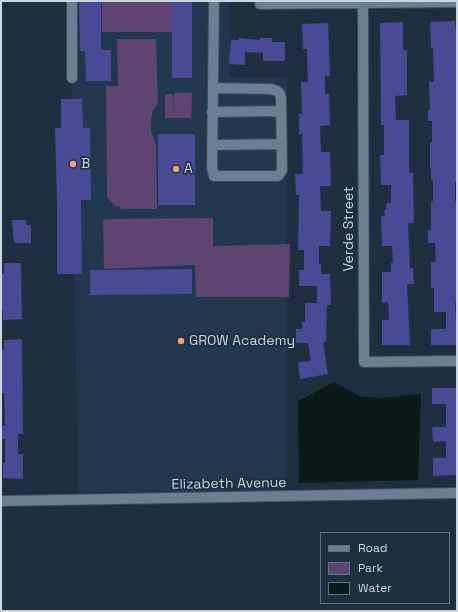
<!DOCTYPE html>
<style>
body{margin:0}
#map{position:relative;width:458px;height:612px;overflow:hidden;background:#1d2f3f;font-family:"Space Grotesk",sans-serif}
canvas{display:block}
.frame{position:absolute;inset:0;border:2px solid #cad5e0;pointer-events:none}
.legend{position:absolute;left:320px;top:532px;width:130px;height:72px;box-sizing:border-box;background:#1d2f3f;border:1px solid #62717f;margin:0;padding:5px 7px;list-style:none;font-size:12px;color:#cad5e0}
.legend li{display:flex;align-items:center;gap:8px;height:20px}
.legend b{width:20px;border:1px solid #62717f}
</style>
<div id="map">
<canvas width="458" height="612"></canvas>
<div class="frame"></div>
<ul class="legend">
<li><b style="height:5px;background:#6b7f92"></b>Road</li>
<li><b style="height:11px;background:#5d4471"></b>Park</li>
<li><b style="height:11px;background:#091a18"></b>Water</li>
</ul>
</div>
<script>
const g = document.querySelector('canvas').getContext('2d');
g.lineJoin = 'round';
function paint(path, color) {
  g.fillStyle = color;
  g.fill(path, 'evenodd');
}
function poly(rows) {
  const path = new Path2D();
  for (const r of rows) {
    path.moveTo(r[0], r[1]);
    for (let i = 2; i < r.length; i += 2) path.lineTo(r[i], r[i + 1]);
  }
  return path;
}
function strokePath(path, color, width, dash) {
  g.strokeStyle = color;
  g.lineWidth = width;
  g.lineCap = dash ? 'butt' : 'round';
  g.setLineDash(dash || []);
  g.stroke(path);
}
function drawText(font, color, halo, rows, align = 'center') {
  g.font = font + ' "Space Grotesk",sans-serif';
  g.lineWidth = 3.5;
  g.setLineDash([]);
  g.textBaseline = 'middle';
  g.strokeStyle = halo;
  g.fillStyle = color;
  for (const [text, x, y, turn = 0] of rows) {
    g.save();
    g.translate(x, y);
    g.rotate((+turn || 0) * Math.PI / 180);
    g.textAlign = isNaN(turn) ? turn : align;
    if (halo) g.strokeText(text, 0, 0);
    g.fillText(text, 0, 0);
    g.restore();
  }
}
paint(poly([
 [70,1,229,1,230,77,287,78,286,491,78,492]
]), '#20374d');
paint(poly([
 [102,1,172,1,172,32,102,32],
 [117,39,156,39,158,103,153,110,151,120,151,130,156,145,157,209,121,209,120,206,115,206,107,197,106,86,118,86],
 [174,93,192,93,191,118,165,118,165,94,173,94,174,112],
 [213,218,213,246,290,244,289,297,196,297,195,265,104,269,103,219]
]), '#5d4471');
paint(poly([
 [334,382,359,396,379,398,421,394,418,480,299,483,298,401]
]), '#091a18');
paint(poly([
 [79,1,101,1,101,50,111,50,111,81,86,81,85,51,80,51],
 [172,1,192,1,192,78,172,78],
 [455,21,457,50,457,182,455,182,455,201,457,201,457,303,455,303,457,345,431,345,431,329,446,329,446,312,434,312,434,288,431,288,431,262,436,262,435,243,428,243,428,230,431,230,431,201,433,201,433,180,431,180,431,168,430,168,430,142,432,142,432,121,428,121,428,110,430,110,429,82,434,82,433,48,431,48,430,22],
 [403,22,403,50,407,50,407,95,395,96,396,120,409,120,409,173,413,173,414,223,408,223,410,268,413,268,414,284,407,284,410,345,382,345,382,320,389,320,388,302,382,303,382,272,391,272,391,263,393,263,392,246,382,246,381,216,385,216,384,210,386,210,386,203,391,203,391,185,381,185,380,155,384,155,384,125,381,125,380,23],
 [328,23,330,76,325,76,325,94,329,94,330,125,320,126,321,152,330,152,331,186,320,186,321,211,331,211,330,246,319,246,319,264,321,264,321,274,330,274,331,305,327,305,326,342,323,342,328,374,300,379,298,362,311,361,308,343,296,343,296,329,302,329,302,322,305,322,305,303,317,303,317,286,299,286,299,270,304,270,304,250,298,250,299,195,296,195,295,174,303,174,302,134,299,134,299,114,302,114,301,82,308,82,307,49,303,49,302,24],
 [239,38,260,40,260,38,272,38,272,42,285,42,285,61,263,61,263,53,245,52,245,65,229,64,231,40,239,40],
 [61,99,82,99,83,128,90,128,91,200,81,200,82,274,57,274,57,201,55,128,61,128],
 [158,134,195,134,195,205,158,205],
 [12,220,26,220,26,225,31,225,31,243,14,243],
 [4,263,21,263,22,319,3,320,3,310,1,310,1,273,4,273],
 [192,269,192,294,90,295,90,270],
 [22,339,23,434,18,434,18,454,23,454,23,479,3,478,3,463,5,463,5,439,1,439,1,426,5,426,4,393,2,393,1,388,1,349,4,349,4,340],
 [432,388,457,388,457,475,433,476,433,458,446,458,446,441,433,442,432,427,446,427,446,404,432,404]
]), '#484a96');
const minor = poly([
 [363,3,364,362,457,361],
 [260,4,457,2],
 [72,78,72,1],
 [213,88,271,89,277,91,280,94,281,98,282,170,279,175,278,176,214,176,212,168,213,88],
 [213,88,214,1],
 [212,112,281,111],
 [212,145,282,144],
 [1,501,457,493]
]);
strokePath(minor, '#3d4b5a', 12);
strokePath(minor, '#6b7f92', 10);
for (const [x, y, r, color] of [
 [73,164,4,"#f2a081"],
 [176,169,4,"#f2a081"],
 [181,341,4,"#f2a081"]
]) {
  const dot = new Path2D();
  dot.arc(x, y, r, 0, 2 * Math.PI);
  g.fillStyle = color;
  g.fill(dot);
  strokePath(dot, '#1d2f3f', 1.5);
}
drawText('14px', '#cad5e0', '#1d2f3f', [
 ["B",81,164],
 ["A",184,169],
 ["GROW Academy",189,341]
], 'left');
drawText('14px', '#cad5e0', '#1d2f3f', [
 ["Verde Street",349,229,-90],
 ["Elizabeth Avenue",229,484,-1]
]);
</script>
